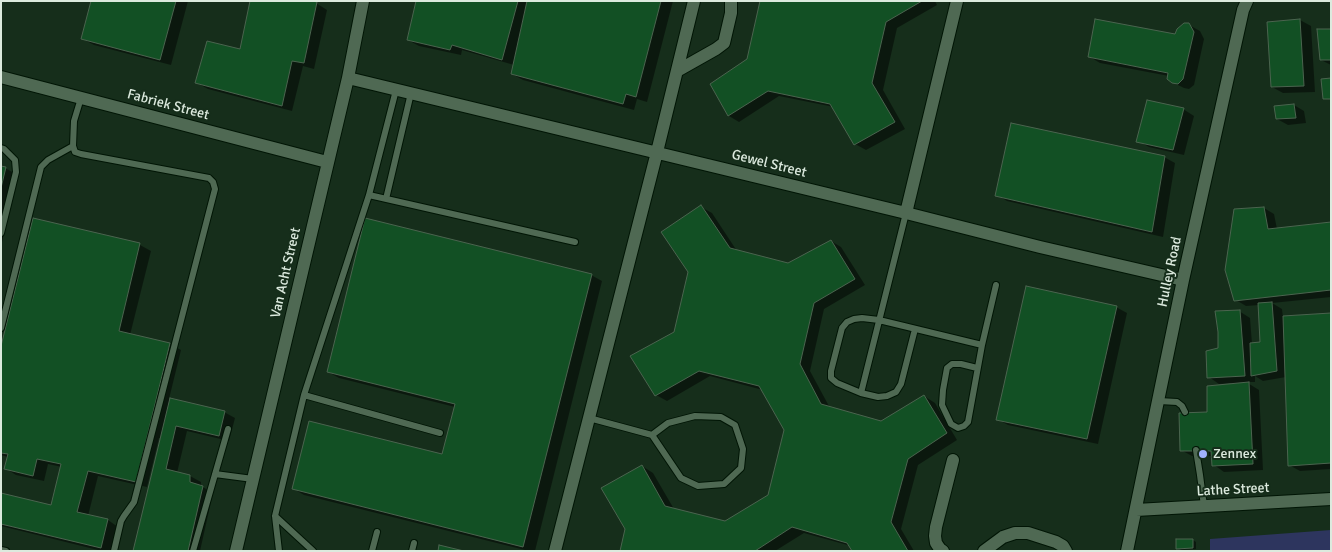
<!DOCTYPE html>
<style>
body{margin:0}
#map{position:relative;width:1332px;height:552px;overflow:hidden;background:#162e1b;font-family:Signika,sans-serif}
canvas{display:block}
.frame{position:absolute;inset:0;border:2px solid #dceade;pointer-events:none}
</style>
<div id="map">
<canvas width="1332" height="552"></canvas>
<div class="frame"></div>
</div>
<script>
const g = document.querySelector('canvas').getContext('2d');
g.lineJoin = 'round';
function paint(path, color) {
  g.fillStyle = color;
  g.fill(path, 'evenodd');
}
function poly(rows) {
  const path = new Path2D();
  for (const r of rows) {
    path.moveTo(r[0], r[1]);
    for (let i = 2; i < r.length; i += 2) path.lineTo(r[i], r[i + 1]);
  }
  return path;
}
function strokePath(path, color, width, dash) {
  g.strokeStyle = color;
  g.lineWidth = width;
  g.lineCap = dash ? 'butt' : 'round';
  g.setLineDash(dash || []);
  g.stroke(path);
}
function drawText(font, color, halo, rows, align = 'center') {
  g.font = font + ' Signika,sans-serif';
  g.lineWidth = 4;
  g.setLineDash([]);
  g.textBaseline = 'middle';
  g.strokeStyle = halo;
  g.fillStyle = color;
  for (const [text, x, y, turn = 0] of rows) {
    g.save();
    g.translate(x, y);
    g.rotate((+turn || 0) * Math.PI / 180);
    g.textAlign = isNaN(turn) ? turn : align;
    if (halo) g.strokeText(text, 0, 0);
    g.fillText(text, 0, 0);
    g.restore();
  }
}
paint(poly([
 [1331,530,1331,551,1210,551,1210,539]
]), '#2d355e');
paint(poly([
 [92,1,188,1,171,65,94,45,83,39],
 [417,1,673,1,647,102,637,99,634,110,523,80,512,74,514,65,462,50,461,55,419,46,408,40],
 [761,1,935,1,937,5,897,28,883,90,905,129,866,150,855,144,834,107,779,96,739,122,729,116,748,60],
 [316,3,327,10,314,69,303,66,292,111,208,89,197,83,241,50],
 [1300,20,1311,26,1315,92,1283,93,1272,87],
 [1189,25,1200,31,1204,39,1194,85,1189,89,1184,88,1172,82,1169,76,1100,63,1090,57,1176,35],
 [1331,30,1331,65,1321,60],
 [1294,105,1304,111,1306,123,1288,125,1277,119],
 [1183,109,1194,116,1184,155,1149,147,1138,141],
 [1164,157,1175,163,1163,237,1007,201,997,195],
 [1,167,5,168,16,174,1,247],
 [701,207,712,213,737,251,788,265,831,241,841,247,865,285,824,309,810,371,830,408,882,422,924,396,935,403,957,440,918,465,901,529,914,551,854,551,851,546,804,533,775,551,621,551,642,466,653,473,674,509,725,522,769,496,785,429,763,390,710,376,667,401,656,395,675,333,690,272],
 [1264,208,1274,214,1277,229,1331,223,1331,297,1272,303,1282,309,1283,318,1331,314,1331,469,1300,471,1289,465,1286,377,1263,381,1255,376,1255,382,1246,382,1259,390,1263,470,1224,472,1214,465,1213,456,1192,456,1181,450,1231,385,1231,383,1219,384,1209,377,1219,349,1239,311,1250,318,1252,344,1262,343,1259,305,1246,306,1236,300],
 [34,219,140,245,151,251,130,335,170,344,181,350,169,399,224,412,235,418,229,441,187,431,177,473,190,476,201,482,201,486,213,493,200,551,135,551,161,438,159,438,147,487,98,476,88,516,108,520,118,527,112,551,102,551,1,526,1,495,52,507,62,467,48,464,44,481,16,475,5,468,8,457,1,455,1,351],
 [591,275,602,281,535,551,529,551,304,495,294,489,443,455,455,407,339,378,328,372],
 [1116,307,1127,313,1098,444,1008,425,997,419],
 [1193,540,1196,542,1196,549,1181,550,1178,548]
]), '#0007');
const building = poly([
 [91,1,176,1,160,60,81,39,91,1],
 [250,1,313,1,317,2,304,63,292,61,282,106,195,83,207,41,240,49,250,1],
 [416,1,518,1,502,60,452,45,450,50,407,40,416,1],
 [527,1,661,1,636,97,626,94,623,104,511,74,527,1],
 [760,1,922,1,886,22,872,83,895,122,854,145,830,104,768,91,728,116,710,84,747,59,760,1],
 [1095,19,1175,34,1177,29,1184,23,1189,23,1194,32,1183,79,1178,84,1172,83,1167,79,1168,73,1088,57,1095,19],
 [1300,19,1304,86,1271,87,1267,22,1300,19],
 [1317,29,1331,29,1331,60,1320,60,1317,29],
 [1331,78,1331,99,1323,99,1321,79,1331,78],
 [1147,100,1184,108,1173,150,1136,142,1147,100],
 [1294,104,1296,118,1276,119,1274,106,1294,104],
 [1011,123,1165,156,1152,232,995,196,1011,123],
 [1,166,6,167,1,188,1,166],
 [701,205,730,248,788,263,831,240,855,279,814,303,800,364,821,404,881,421,924,395,947,433,908,459,891,522,908,551,852,551,847,543,792,527,755,551,620,551,625,529,601,488,642,465,665,506,725,521,768,495,784,430,759,386,699,371,655,396,630,356,674,332,688,272,661,232,701,205],
 [1264,207,1268,229,1331,222,1331,290,1234,301,1225,270,1234,209,1264,207],
 [33,218,140,243,119,331,170,343,136,482,88,471,77,512,108,519,101,548,1,524,1,493,51,505,61,464,37,459,33,476,4,469,8,454,1,453,1,346,33,218],
 [365,218,592,274,523,547,292,489,309,421,442,454,455,404,327,372,365,218],
 [1026,286,1117,306,1087,439,996,420,1026,286],
 [1272,302,1277,371,1251,376,1250,343,1260,342,1258,303,1272,302],
 [1240,310,1245,376,1207,378,1206,351,1218,348,1218,332,1215,311,1240,310],
 [1331,313,1331,463,1288,466,1283,316,1331,313],
 [1249,382,1253,464,1212,466,1211,451,1180,451,1179,413,1207,412,1207,386,1249,382],
 [170,398,225,411,219,436,176,426,166,469,190,475,190,482,203,486,188,551,133,551,170,398],
 [1176,539,1193,539,1193,548,1176,549,1176,539],
 [439,545,464,551,438,551,439,545]
]);
paint(building, '#125024');
strokePath(building, '#4b644f', 1);
const lane = poly([
 [81,98,74,121,73,146,75,152,81,154,209,178,213,182,215,189,134,502,124,516,121,521,114,551],
 [1,148,4,149,15,160,16,172,1,233],
 [369,195,575,242],
 [386,199,411,93],
 [1,328,41,167,48,160,73,146],
 [915,329,901,384,896,392,887,396,878,397,861,393,837,383,831,378,831,371,842,328,847,322,854,319,862,318,879,320,982,345],
 [977,368,961,364,952,364,947,368,943,390,942,405,951,424,958,428,964,426,968,422,982,345,996,285],
 [861,393,906,213],
 [304,395,440,433],
 [1159,401,1177,402,1182,406,1185,412],
 [589,418,652,435,681,478,698,486,724,484,741,468,743,449,735,425,721,417,695,416,668,423,652,435],
 [1196,450,1200,475,1204,506],
 [215,474,253,479],
 [275,516,313,551],
 [1,550,6,551],
 [193,551,228,429],
 [279,551,275,516,304,395,369,195,396,90],
 [372,551,377,532],
 [412,551,414,543]
]);
const street = poly([
 [677,71,716,49,724,43,731,13,731,1],
 [1,77,327,162],
 [348,78,906,213,1040,247,1183,280],
 [906,213,957,1],
 [1136,510,1331,499],
 [236,551,348,78,363,1],
 [555,551,657,152,694,1],
 [943,551,940,549,936,543,935,536,936,527,953,460],
 [984,551,1003,537,1015,533,1028,533,1056,542,1063,546,1066,551],
 [1127,551,1183,280,1243,10,1247,1]
]);
strokePath(lane, '#011505', 8);
strokePath(street, '#011505', 14);
strokePath(lane, '#4f6953', 6);
strokePath(street, '#4f6953', 12);
for (const [x, y, r, color] of [
 [1203,454,5,"#a1b2fd"]
]) {
  const dot = new Path2D();
  dot.arc(x, y, r, 0, 2 * Math.PI);
  g.fillStyle = color;
  g.fill(dot);
  strokePath(dot, '#162e1b', 2);
}
drawText('14px', '#dceade', '#162e1b', [
 ["Fabriek Street",168,105,15],
 ["Gewel Street",769,164,14],
 ["Hulley Road",1170,272,-78],
 ["Van Acht Street",286,273,-77],
 ["Lathe Street",1233,490,-3]
]);
drawText('14px', '#dceade', '#162e1b', [
 ["Zennex",1213,454]
], 'left');
</script>
